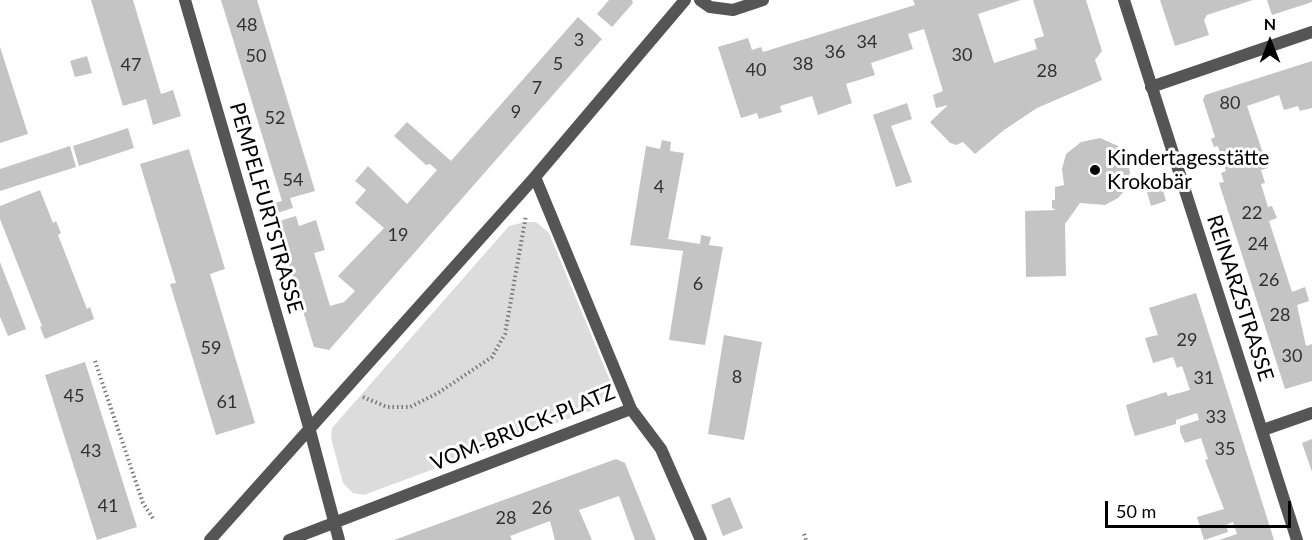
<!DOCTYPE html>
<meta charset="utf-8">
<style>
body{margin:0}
#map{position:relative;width:1312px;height:540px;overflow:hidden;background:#fff;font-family:Lato,sans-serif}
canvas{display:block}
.north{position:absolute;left:1240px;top:12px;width:60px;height:60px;-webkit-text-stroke:4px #fff;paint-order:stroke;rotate:0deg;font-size:16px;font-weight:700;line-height:24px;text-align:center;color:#000}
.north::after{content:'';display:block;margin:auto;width:21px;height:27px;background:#000;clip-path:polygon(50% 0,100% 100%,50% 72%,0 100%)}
.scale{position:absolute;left:1105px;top:501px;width:186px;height:27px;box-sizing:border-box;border:3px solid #000;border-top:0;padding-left:8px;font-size:18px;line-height:21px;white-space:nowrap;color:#000;-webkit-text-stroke:4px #fff;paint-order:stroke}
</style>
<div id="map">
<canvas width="1312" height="540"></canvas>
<div class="north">N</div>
<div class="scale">50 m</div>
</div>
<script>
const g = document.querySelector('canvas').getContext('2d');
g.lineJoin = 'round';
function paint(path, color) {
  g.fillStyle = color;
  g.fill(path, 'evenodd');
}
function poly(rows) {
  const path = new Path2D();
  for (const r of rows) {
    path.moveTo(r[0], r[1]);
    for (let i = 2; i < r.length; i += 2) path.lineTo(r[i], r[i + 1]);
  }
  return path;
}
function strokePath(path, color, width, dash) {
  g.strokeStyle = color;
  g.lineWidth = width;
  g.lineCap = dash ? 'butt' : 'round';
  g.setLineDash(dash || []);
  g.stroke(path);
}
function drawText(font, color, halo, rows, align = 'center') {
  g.font = font + ' Lato,sans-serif';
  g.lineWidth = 6;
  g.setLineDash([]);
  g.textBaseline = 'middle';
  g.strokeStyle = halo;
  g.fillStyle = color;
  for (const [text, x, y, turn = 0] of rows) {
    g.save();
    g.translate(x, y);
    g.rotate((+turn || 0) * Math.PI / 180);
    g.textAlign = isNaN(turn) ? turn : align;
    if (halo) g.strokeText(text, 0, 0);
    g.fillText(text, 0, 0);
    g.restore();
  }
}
paint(poly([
 [525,222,536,222,549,233,611,383,609,399,603,406,364,495,353,493,343,483,331,438,332,428,509,226]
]), '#dcdcdc');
paint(poly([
 [91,0,133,0,161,94,173,90,181,116,153,125,146,99,123,106],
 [221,0,257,0,315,191,290,198,293,208,274,214,271,204,282,201],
 [609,0,632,0,633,3,612,27,597,14],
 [913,0,1021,0,978,14,994,63,1037,49,1034,39,1044,36,1033,0,1086,0,1102,51,1095,60,1102,80,1037,108,1004,130,975,154,963,142,956,145,950,143,930,122,948,105,936,108,933,95,943,91,924,29,908,34,913,49,871,63,875,75,846,84,852,103,818,115,812,96,780,106,782,112,759,119,757,113,741,118,718,47,748,38,752,50,761,47,763,52,915,5],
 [1160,0,1253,0,1207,15,1204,20,1209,35,1175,46],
 [1267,0,1312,0,1312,2,1272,15],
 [578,17,602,39,329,350,314,347,276,222,296,216,299,226,316,220,325,250,314,253,330,306,344,302,355,291,338,276,384,228,355,203,366,190,355,181,368,166,407,204,437,170,430,164,426,165,394,136,407,122,451,161],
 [0,47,28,134,0,143],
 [87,56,92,73,75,77,70,61],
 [1312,61,1312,108,1300,111,1298,106,1284,110,1279,95,1247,106,1268,168,1261,170,1265,183,1261,184,1268,207,1272,206,1277,218,1269,221,1292,292,1305,287,1309,301,1297,305,1306,346,1312,344,1312,381,1285,389,1219,183,1224,182,1221,173,1226,171,1218,146,1214,147,1211,139,1215,137,1203,100,1205,95],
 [907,103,912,119,891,126,912,182,896,187,873,115],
 [128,128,134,148,79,166,73,146],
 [1100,138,1118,146,1127,158,1130,172,1125,190,1118,198,1105,205,1080,203,1065,224,1066,276,1026,277,1025,211,1056,210,1052,208,1052,200,1055,200,1055,187,1064,185,1062,169,1066,154,1081,142],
 [662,140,671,142,670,151,684,153,668,239,700,244,701,235,711,237,709,245,723,247,705,345,669,340,683,251,630,245,646,146,660,149],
 [70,146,76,167,0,191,0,169],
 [189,149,225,269,210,274,255,423,216,435,170,284,176,283,140,164],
 [1162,187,1166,201,1151,206,1147,192],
 [40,190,53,223,56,221,61,233,58,235,87,309,90,307,94,319,45,339,40,327,42,326,0,219,0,206],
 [0,262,26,329,8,336,0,317],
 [1196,293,1227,391,1274,540,1219,540,1237,534,1233,522,1226,525,1228,532,1204,540,1197,517,1224,509,1205,460,1208,459,1201,438,1185,443,1180,432,1180,426,1199,420,1197,413,1176,420,1176,424,1135,436,1130,421,1126,405,1166,392,1168,396,1190,390,1182,366,1177,368,1173,357,1153,363,1145,338,1158,335,1149,308],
 [724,335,762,342,744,440,708,434],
 [85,362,137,527,97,540,45,375],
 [1312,439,1312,472,1302,443],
 [616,459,625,463,656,540,635,540,619,496,579,510,592,540,555,540,550,521,510,536,512,540,394,540],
 [730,497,743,528,723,536,711,505]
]), '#c4c4c4');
strokePath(poly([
 [95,361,143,503,154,520],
 [363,397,387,407,410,407,438,393,492,357,505,334,526,215],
 [804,534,806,540]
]), '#777', 4, [1.5, 3]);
strokePath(poly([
 [185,0,309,427,339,540],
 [700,0,710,7,733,10,763,0],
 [1124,0,1297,540],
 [1151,87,1312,32],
 [535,177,685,0],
 [1263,430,1312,413],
 [210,540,535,177,631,409,661,449,701,540],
 [289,540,631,409]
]), '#555', 12);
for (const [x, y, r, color] of [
 [1095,170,6,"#000"]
]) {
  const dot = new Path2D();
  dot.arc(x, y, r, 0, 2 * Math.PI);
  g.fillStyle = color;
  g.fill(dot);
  strokePath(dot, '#fff', 2);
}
drawText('18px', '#313131', null, [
 ["48",247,25],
 ["3",579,40],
 ["34",867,42],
 ["36",835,52],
 ["30",962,55],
 ["50",256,56],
 ["5",558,64],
 ["38",803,64],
 ["47",131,65],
 ["40",756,70],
 ["28",1047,71],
 ["7",537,88],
 ["80",1230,103],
 ["9",516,112],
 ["52",275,118],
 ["54",293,180],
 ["4",659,187],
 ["22",1252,213],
 ["19",398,235],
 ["24",1258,244],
 ["26",1269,280],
 ["6",698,284],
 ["28",1280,315],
 ["29",1187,340],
 ["59",211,348],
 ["30",1292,356],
 ["8",737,377],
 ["31",1204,378],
 ["45",74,396],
 ["61",227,402],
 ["33",1216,417],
 ["35",1225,449],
 ["43",91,451],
 ["41",108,506],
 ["26",542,508],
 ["28",506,518]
]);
drawText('21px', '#000', '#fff', [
 ["Kindertagesstätte",1107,158],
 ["Krokobär",1107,182]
], 'left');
drawText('21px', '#000', '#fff', [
 ["PEMPELFURTSTRASSE",266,208,74],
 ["REINARZSTRASSE",1240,298,72],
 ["VOM-BRUCK-PLATZ",523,428,-22]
]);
</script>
